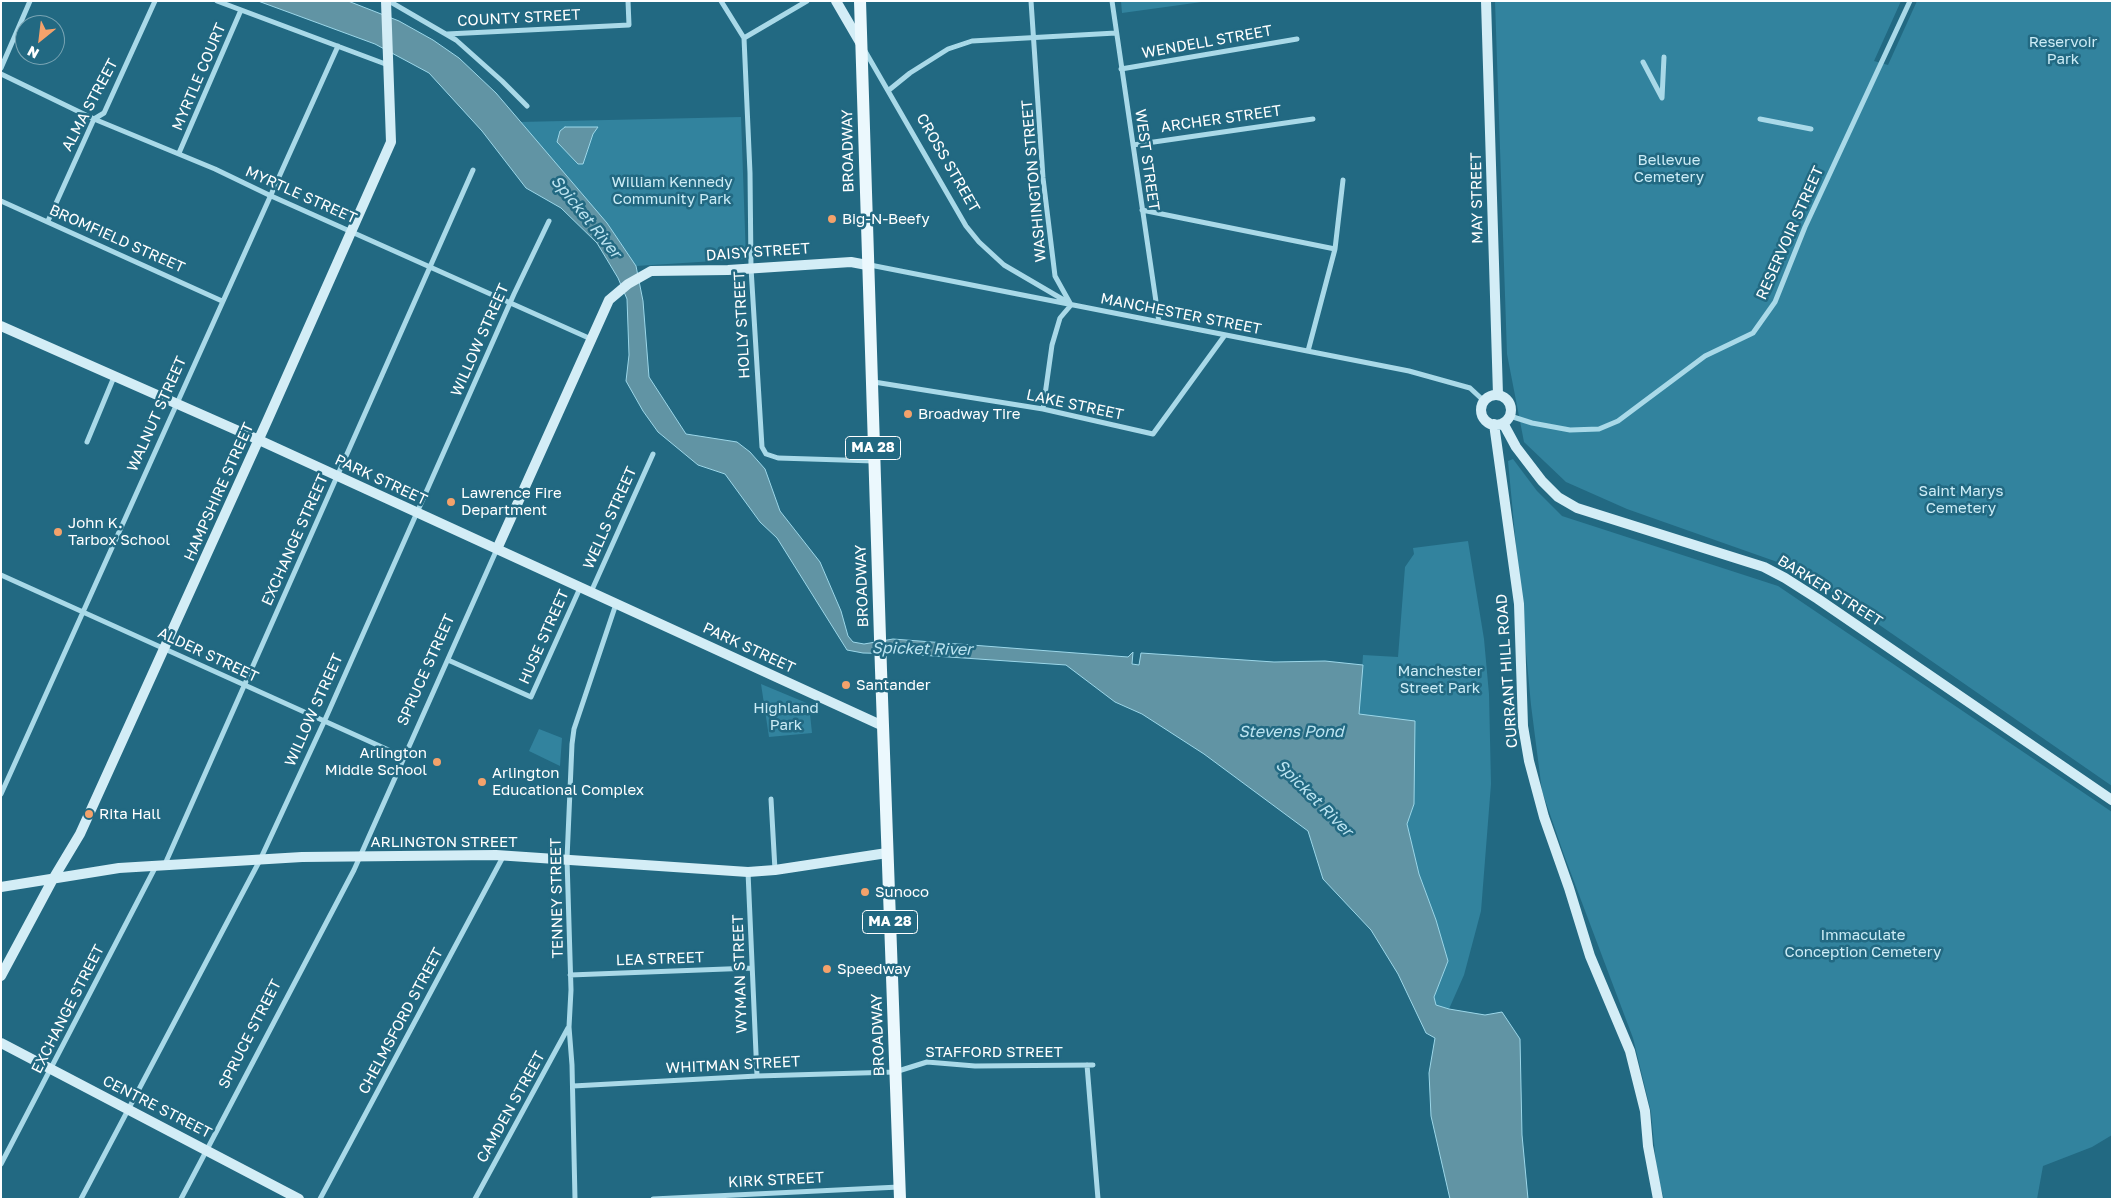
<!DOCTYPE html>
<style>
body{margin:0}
#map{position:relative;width:2113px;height:1200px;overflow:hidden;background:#226982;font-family:"Golos Text",sans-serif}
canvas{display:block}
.frame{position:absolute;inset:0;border:2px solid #fff;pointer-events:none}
.north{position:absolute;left:15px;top:15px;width:50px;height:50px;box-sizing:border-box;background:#226982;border:1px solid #7aa5b4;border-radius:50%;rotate:209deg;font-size:14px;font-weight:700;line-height:20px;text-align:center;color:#fff}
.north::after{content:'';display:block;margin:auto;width:18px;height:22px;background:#f4a26b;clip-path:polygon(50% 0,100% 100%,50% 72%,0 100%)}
</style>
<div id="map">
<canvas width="2113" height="1200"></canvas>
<div class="frame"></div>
<div class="north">N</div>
</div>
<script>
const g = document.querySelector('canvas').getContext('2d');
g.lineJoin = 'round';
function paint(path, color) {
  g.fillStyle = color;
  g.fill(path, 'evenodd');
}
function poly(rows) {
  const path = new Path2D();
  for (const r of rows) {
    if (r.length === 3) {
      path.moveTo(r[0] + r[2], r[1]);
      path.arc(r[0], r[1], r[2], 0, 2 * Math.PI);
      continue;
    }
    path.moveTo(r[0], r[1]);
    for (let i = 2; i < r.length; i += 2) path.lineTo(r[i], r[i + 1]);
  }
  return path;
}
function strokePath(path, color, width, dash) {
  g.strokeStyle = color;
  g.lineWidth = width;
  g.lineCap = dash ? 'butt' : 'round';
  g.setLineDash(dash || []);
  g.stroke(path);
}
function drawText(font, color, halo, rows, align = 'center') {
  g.font = font + ' "Golos Text",sans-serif';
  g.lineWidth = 5;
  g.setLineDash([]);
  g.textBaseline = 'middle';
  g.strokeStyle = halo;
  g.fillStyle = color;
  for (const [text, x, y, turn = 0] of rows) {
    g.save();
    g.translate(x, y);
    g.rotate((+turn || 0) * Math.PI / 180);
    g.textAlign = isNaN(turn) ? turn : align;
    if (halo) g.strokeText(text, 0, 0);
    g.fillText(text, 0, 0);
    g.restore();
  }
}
paint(poly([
 [1121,1,1209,1,1122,13],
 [1495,1,1901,1,1874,61,1888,65,1917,1,2112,1,2112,786,1800,570,1627,509,1566,482,1524,442,1507,354],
 [741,117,746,259,636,266,607,223,519,122],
 [1513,459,1537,491,1562,516,1778,586,2112,812,2112,1135,2092,1147,2043,1166,2037,1199,1664,1199,1657,1174,1651,1112,1633,1038,1564,855,1542,791,1531,705,1508,461],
 [1468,541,1484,639,1489,694,1491,784,1481,911,1464,975,1449,1009,1436,1005,1434,997,1448,961,1436,920,1419,874,1407,824,1414,804,1413,787,1359,714,1363,655,1398,657,1405,567,1414,554,1413,548],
 [761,684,809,704,812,733,769,737],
 [539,729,562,738,560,766,529,751]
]), '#32839e');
const water = poly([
 [258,1,348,1,399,21,433,40,459,58,496,93,607,223,636,266,643,301,649,377,686,434,737,442,750,452,765,469,780,511,820,562,841,611,848,636,853,642,864,644,893,639,1128,657,1133,652,1132,664,1139,665,1141,653,1274,662,1325,661,1363,665,1359,714,1415,721,1414,804,1407,824,1419,874,1436,920,1448,961,1434,997,1436,1005,1449,1009,1485,1015,1502,1012,1520,1039,1522,1135,1528,1199,1450,1199,1431,1116,1429,1073,1435,1038,1426,1033,1398,974,1371,930,1323,879,1308,831,1204,754,1142,714,1115,702,1066,665,905,654,863,653,847,650,777,538,760,522,725,474,698,465,658,432,643,411,626,381,629,355,627,299,618,278,597,243,561,208,526,188,482,131,429,73,375,44,258,1],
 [565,127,598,127,593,134,583,164,578,164,557,142,560,131,565,127]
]);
paint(water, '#6194a4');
strokePath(water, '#9cd7e9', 1);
strokePath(poly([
 [217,1,388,65],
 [389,1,456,40,502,81,527,106],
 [721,1,744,38],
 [807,1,744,38,750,173,751,268,762,447,766,454,778,458,874,461],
 [1031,1,1043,178,1055,276,1070,303],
 [1112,1,1159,322],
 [447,34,629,25,628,1],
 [865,51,966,226,979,242,1004,265,1069,303],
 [1643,62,1662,98,1664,57],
 [1,68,30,1],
 [1121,69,1297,39],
 [1,74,94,119,215,169,269,195,591,339],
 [889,90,910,73,948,49,972,41,1116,33],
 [1760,119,1811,129],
 [1133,145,1313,119],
 [179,153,241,10],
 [1,201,222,301],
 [1142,210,1335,249],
 [48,221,94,119,104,113,155,1],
 [870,265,1409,371,1470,388,1484,401],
 [1308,351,1335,249,1343,180],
 [874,382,1043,409,1153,434,1225,335],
 [1043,409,1052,345,1060,318,1071,305],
 [1510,416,1532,423,1570,430,1599,429,1618,421,1705,356,1753,333,1775,302,1805,227,1910,1],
 [87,442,114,377],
 [1,575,404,757],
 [591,592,653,454],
 [448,660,531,697,580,588],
 [1,794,338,46],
 [771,799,775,870],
 [165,864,473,170],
 [748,872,757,1076],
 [570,975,752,968],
 [1087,1065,1098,1199],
 [573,1086,757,1076,895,1072,927,1062,975,1066,1093,1065],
 [1,1164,156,866],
 [81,1199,260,860,324,722,514,294,549,221],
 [181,1199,354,870,497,549],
 [320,1199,504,855],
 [475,1199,568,1028],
 [575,1199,572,1065,569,1027,571,990,567,859,572,744,574,729,616,604],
 [653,1199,899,1187]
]), '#a9d9e8', 5);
strokePath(poly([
 [836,1,861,44],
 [1486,1,1498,395],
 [1,326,259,440,883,726],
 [1496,410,15],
 [1503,423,1516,447,1542,481,1558,497,1577,508,1764,567,1785,578,1818,599,2112,800],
 [1494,424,1519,604,1523,726,1529,761,1544,817,1569,888,1590,956,1630,1051,1645,1111,1648,1146,1658,1199],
 [497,549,609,300,628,284,651,271,728,270,851,262,867,265],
 [1,887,119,868,302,857,496,855,748,872,775,870,887,853],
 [1,976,53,879,80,834,268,419,391,142,386,1],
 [1,1043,299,1199]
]), '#d3edf6', 10);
strokePath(poly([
 [860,1,881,670,900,1199]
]), '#ebf8fd', 12);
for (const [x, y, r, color] of [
 [832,219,5,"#f4a26b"],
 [908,414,5,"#f4a26b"],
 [451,502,5,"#f4a26b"],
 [58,532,5,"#f4a26b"],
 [846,685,5,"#f4a26b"],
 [437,762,5,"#f4a26b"],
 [482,782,5,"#f4a26b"],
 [89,814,5,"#f4a26b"],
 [865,892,5,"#f4a26b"],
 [827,969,5,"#f4a26b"]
]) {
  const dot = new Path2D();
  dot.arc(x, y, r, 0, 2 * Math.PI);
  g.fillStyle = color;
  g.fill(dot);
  strokePath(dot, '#226982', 2);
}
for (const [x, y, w] of [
 [873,448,55],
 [890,922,55]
]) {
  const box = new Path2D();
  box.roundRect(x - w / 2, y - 11.5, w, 23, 4);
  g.fillStyle = '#226982';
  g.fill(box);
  strokePath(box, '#fff', 1);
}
drawText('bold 14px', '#fff', null, [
 ["MA 28",873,448],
 ["MA 28",890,922]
]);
drawText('15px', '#fff', '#226982', [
 ["COUNTY STREET",519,18,-3],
 ["WENDELL STREET",1207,42,-10],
 ["MYRTLE COURT",199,77,-67],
 ["ALMA STREET",90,105,-62],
 ["ARCHER STREET",1221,119,-8],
 ["BROADWAY",848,151,-91],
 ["WEST STREET",1147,160,82],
 ["CROSS STREET",948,163,60],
 ["WASHINGTON STREET",1034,181,-95],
 ["MYRTLE STREET",301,195,24],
 ["MAY STREET",1477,198,-91],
 ["RESERVOIR STREET",1790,233,-66],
 ["BROMFIELD STREET",117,239,24],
 ["DAISY STREET",758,252,-4],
 ["MANCHESTER STREET",1181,314,11],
 ["HOLLY STREET",742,325,-93],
 ["WILLOW STREET",480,340,-66],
 ["LAKE STREET",1075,405,12],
 ["WALNUT STREET",157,414,-66],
 ["PARK STREET",381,480,25],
 ["HAMPSHIRE STREET",219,492,-66],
 ["WELLS STREET",610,518,-66],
 ["EXCHANGE STREET",295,540,-66],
 ["BROADWAY",862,586,-92],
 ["BARKER STREET",1830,591,32],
 ["HUSE STREET",544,637,-66],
 ["PARK STREET",749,648,25],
 ["ALDER STREET",208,655,25],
 ["SPRUCE STREET",426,670,-66],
 ["CURRANT HILL ROAD",1507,671,-94],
 ["WILLOW STREET",314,710,-66],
 ["ARLINGTON STREET",444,842],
 ["TENNEY STREET",557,898,-91],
 ["LEA STREET",660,959,-2],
 ["WYMAN STREET",740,974,-92],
 ["EXCHANGE STREET",68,1009,-63],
 ["CHELMSFORD STREET",401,1021,-62],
 ["SPRUCE STREET",250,1034,-63],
 ["BROADWAY",878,1035,-92],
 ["STAFFORD STREET",994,1052],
 ["WHITMAN STREET",733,1065,-3],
 ["CENTRE STREET",157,1107,27],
 ["CAMDEN STREET",511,1107,-61],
 ["KIRK STREET",776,1180,-3]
]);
drawText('15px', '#ccecf6', '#226982', [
 ["Reservoir",2063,42],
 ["Park",2063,59],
 ["Bellevue",1669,160],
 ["Cemetery",1669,177],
 ["William Kennedy",672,182],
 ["Community Park",672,199],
 ["Saint Marys",1961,491],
 ["Cemetery",1961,508],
 ["Manchester",1440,671],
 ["Street Park",1440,688],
 ["Highland",786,708],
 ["Park",786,725],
 ["Immaculate",1863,935],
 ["Conception Cemetery",1863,952]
]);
drawText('15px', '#fff', '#226982', [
 ["Big-N-Beefy",842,219],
 ["Broadway Tire",918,414],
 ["Lawrence Fire",461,493],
 ["Department",461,510],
 ["John K.",68,523],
 ["Tarbox School",68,540],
 ["Santander",856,685],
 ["Arlington",427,753,"right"],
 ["Middle School",427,770,"right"],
 ["Arlington",492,773],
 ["Educational Complex",492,790],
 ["Rita Hall",99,814],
 ["Sunoco",875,892],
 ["Speedway",837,969]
], 'left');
drawText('italic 16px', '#bce4f1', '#226982', [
 ["Spicket River",586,217,51],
 ["Spicket River",922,649,1],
 ["Stevens Pond",1291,732],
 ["Spicket River",1314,798,45]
]);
</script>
